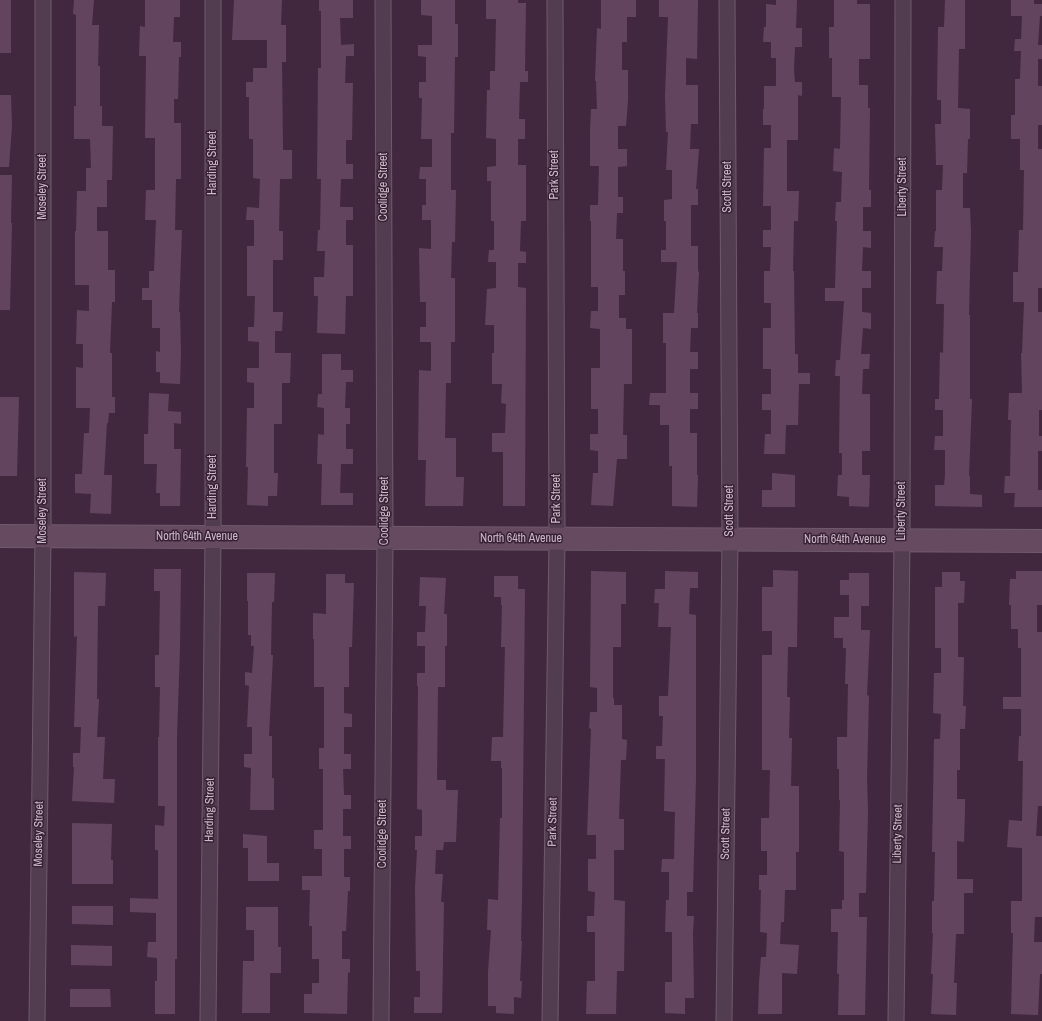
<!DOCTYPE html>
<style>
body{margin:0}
canvas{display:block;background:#42283f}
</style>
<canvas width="1042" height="1021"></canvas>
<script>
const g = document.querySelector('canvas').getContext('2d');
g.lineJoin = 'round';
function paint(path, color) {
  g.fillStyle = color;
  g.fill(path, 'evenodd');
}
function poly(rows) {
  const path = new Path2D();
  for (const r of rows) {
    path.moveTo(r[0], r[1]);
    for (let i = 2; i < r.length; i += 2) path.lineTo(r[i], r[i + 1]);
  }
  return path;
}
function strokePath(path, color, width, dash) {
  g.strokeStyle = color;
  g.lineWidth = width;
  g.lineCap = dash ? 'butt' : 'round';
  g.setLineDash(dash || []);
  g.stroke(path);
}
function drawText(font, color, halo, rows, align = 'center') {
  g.font = font + ' "Archivo Narrow",sans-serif';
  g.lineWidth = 3;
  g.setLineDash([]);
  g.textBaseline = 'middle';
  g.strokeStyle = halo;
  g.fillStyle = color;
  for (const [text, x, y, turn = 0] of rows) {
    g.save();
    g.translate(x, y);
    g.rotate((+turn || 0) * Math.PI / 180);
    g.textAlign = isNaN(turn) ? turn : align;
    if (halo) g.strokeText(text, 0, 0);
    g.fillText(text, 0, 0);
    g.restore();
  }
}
paint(poly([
 [0,0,11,0,11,53,0,53],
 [74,0,94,0,92,25,99,25,98,66,100,66,100,106,102,106,102,126,113,126,112,180,107,180,107,207,97,207,97,231,108,231,108,270,115,270,115,302,112,302,110,353,112,353,112,397,115,397,115,413,109,413,108,423,107,423,104,475,112,475,111,514,90,513,91,494,75,493,75,474,82,474,84,433,89,433,90,408,76,408,76,367,83,368,83,344,76,344,77,310,89,311,89,285,75,285,75,231,76,231,77,191,86,191,86,168,91,168,90,139,74,139,74,106,76,106,76,15,73,14],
 [145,0,180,0,180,17,174,17,173,42,181,42,181,57,179,57,178,99,174,99,174,123,181,123,181,179,176,179,175,230,182,230,179,312,180,312,181,352,180,384,160,383,160,372,156,372,156,351,160,352,160,328,152,328,152,300,142,300,142,288,149,288,149,271,154,271,156,220,145,220,146,190,155,190,155,138,145,138,146,56,139,56,140,26,145,27],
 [234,0,282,0,281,25,286,25,286,62,282,62,283,150,292,150,292,179,280,179,279,231,283,231,283,260,273,260,273,312,283,312,282,331,275,331,275,353,291,353,290,383,282,383,282,424,274,424,274,473,278,473,277,496,268,496,268,506,247,505,248,467,246,467,247,408,254,408,254,383,247,382,247,368,259,368,259,342,248,341,248,327,254,327,255,296,247,296,247,246,254,246,254,220,246,220,247,207,259,208,260,179,253,178,253,139,249,139,249,97,246,97,246,82,253,82,253,68,267,68,267,40,232,40],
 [319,0,353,0,353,18,340,18,341,45,354,44,354,56,346,56,345,83,353,83,352,140,346,140,346,164,353,164,353,179,341,179,340,207,353,207,353,220,346,220,346,245,353,245,353,296,346,296,345,334,317,333,318,296,314,296,314,277,324,277,325,251,317,251,318,230,320,230,321,179,317,179,318,68,321,68,321,11,319,11],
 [421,0,455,0,455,24,458,24,458,57,455,57,454,133,451,133,451,190,456,190,455,242,452,242,451,278,455,278,455,342,451,342,451,383,446,383,445,438,456,438,456,477,464,477,463,506,425,506,426,460,418,460,419,370,431,371,431,342,420,342,420,327,426,327,426,302,420,302,419,248,431,249,431,220,422,220,422,205,426,205,426,179,419,179,420,167,432,167,432,139,421,139,422,98,419,98,419,82,426,82,426,57,418,56,418,45,432,45,432,16,421,15],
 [486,0,518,0,518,3,526,3,525,71,528,71,528,82,520,82,519,119,525,119,525,139,518,139,518,165,526,165,526,221,521,221,520,251,526,252,526,263,518,263,518,287,526,288,525,506,503,506,503,452,492,452,492,433,505,433,506,404,501,403,502,384,492,384,492,353,494,353,494,325,485,325,487,289,496,288,496,262,488,262,489,250,494,250,494,221,491,221,491,181,487,181,487,167,496,166,496,139,486,138,487,90,490,90,490,71,495,71,496,19,486,19],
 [601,0,636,0,636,17,627,17,627,42,622,42,622,70,628,70,628,100,626,126,618,126,618,149,627,149,627,166,618,167,618,197,623,197,623,213,617,213,616,239,623,239,623,271,625,271,625,295,619,295,619,318,626,318,626,329,632,329,632,384,624,384,623,435,627,435,627,459,617,459,613,506,591,505,593,473,598,473,598,451,590,450,590,434,598,434,598,409,591,409,591,368,600,368,600,329,590,328,591,311,598,311,598,287,591,287,591,221,590,221,590,205,598,205,599,166,590,166,590,130,591,109,597,109,596,81,595,81,597,28,601,29],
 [659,0,698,0,697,59,686,58,686,85,698,85,698,124,691,124,690,149,699,149,696,189,698,189,698,205,691,205,691,246,698,246,698,271,699,272,697,313,698,313,698,328,691,328,690,352,698,352,698,369,690,369,690,393,698,393,698,409,690,409,690,433,697,433,697,475,698,475,697,507,672,506,672,466,669,466,669,425,660,425,660,405,649,405,650,393,666,393,666,343,663,343,663,313,674,313,677,262,661,262,661,250,666,250,666,221,664,221,664,200,672,199,672,170,666,170,668,132,666,132,665,96,668,17,659,17],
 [776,0,797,0,796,28,802,28,802,47,795,47,794,70,795,82,802,82,802,96,798,95,798,140,787,140,787,191,799,191,798,221,794,221,793,271,794,271,795,354,798,354,798,373,810,373,810,384,799,384,798,425,786,425,785,454,764,454,765,434,771,434,771,410,762,410,762,394,771,394,771,369,763,369,763,328,771,328,771,303,764,303,764,271,770,271,771,247,763,247,763,230,771,230,771,206,763,206,764,148,771,148,771,125,763,125,763,109,764,109,764,86,776,86,776,58,771,58,771,42,763,42,764,27,766,27,766,4,776,5],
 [834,0,857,0,857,4,870,4,870,59,859,59,859,85,868,85,868,108,870,108,869,190,871,190,871,207,863,207,863,231,871,231,871,248,863,247,862,271,871,271,871,288,862,288,862,312,871,313,871,329,863,328,861,354,870,354,869,369,863,369,862,394,870,394,870,451,862,451,862,475,870,475,869,507,849,506,849,497,837,496,838,475,842,475,842,453,839,453,840,376,835,376,836,360,840,360,844,301,825,301,825,288,835,288,837,221,835,221,836,202,841,202,842,172,833,171,834,148,840,149,841,97,832,97,832,58,829,58,829,27,834,27],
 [945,0,965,0,965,49,959,49,958,108,970,109,970,139,968,139,967,173,963,173,963,208,970,208,971,232,969,315,970,315,970,399,972,399,969,476,970,476,970,494,982,495,982,507,935,506,935,485,944,485,945,476,945,450,934,450,935,436,943,436,943,410,935,410,935,399,939,399,940,352,943,353,944,304,936,304,937,271,942,271,943,247,934,247,935,231,936,231,936,190,942,190,943,165,936,165,935,124,941,124,941,100,937,100,938,27,944,27],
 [1011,0,1034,0,1034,4,1042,4,1042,16,1040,16,1038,45,1042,45,1042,59,1038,59,1038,86,1042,86,1042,125,1038,125,1038,149,1042,149,1042,288,1038,288,1038,312,1042,312,1042,410,1039,410,1039,436,1042,436,1042,451,1038,451,1038,490,1042,490,1042,507,1014,507,1015,493,1004,493,1005,476,1010,476,1011,420,1008,420,1009,393,1022,393,1021,353,1022,353,1024,302,1013,302,1013,272,1018,272,1019,230,1023,230,1024,170,1020,170,1020,139,1011,139,1011,115,1015,115,1015,79,1020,79,1021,51,1014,51,1015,39,1021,39,1022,16,1011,16],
 [0,95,11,95,12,126,9,167,0,167],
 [0,175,12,175,11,223,12,223,10,310,0,310],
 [322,354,341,354,341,370,353,370,353,382,346,382,345,408,350,408,350,424,346,424,346,449,353,449,353,464,341,464,340,493,353,493,353,505,321,505,322,464,317,464,318,434,324,435,324,408,317,407,318,394,322,394],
 [149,393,169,394,168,411,181,412,181,424,174,423,174,449,181,449,180,506,160,506,160,493,156,493,157,464,144,464,144,434,148,434],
 [0,397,19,397,17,476,0,476],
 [772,473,795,475,795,507,762,507,762,490,772,490],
 [154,569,181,569,180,647,177,737,177,959,175,959,175,1014,155,1014,155,981,157,981,157,958,147,957,148,942,156,942,156,913,130,912,130,898,158,899,158,850,155,850,155,825,164,826,165,806,158,806,158,737,159,737,160,687,155,687,155,655,159,655,160,591,154,591],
 [773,570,798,571,797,647,788,647,787,697,790,697,789,738,792,738,791,786,799,786,799,852,796,852,796,890,785,890,784,922,781,922,780,944,799,945,797,974,782,973,782,1014,758,1014,759,982,761,957,766,957,767,933,760,932,761,890,759,890,759,875,767,875,767,851,761,851,761,818,769,818,770,770,762,770,762,655,772,655,772,631,762,631,762,587,773,587],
 [591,571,626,572,626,604,621,604,621,647,613,647,613,698,614,698,614,705,622,705,622,739,627,740,626,760,621,760,619,819,624,819,624,850,614,850,614,900,625,901,624,971,617,971,616,1014,586,1014,587,981,595,981,595,932,587,932,587,916,594,916,595,892,588,891,588,859,596,859,596,835,587,835,591,729,589,728,590,712,597,712,597,688,590,687],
 [665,571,698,572,698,588,690,588,689,614,696,615,696,778,693,892,687,892,687,916,694,916,693,933,694,998,685,998,685,1014,665,1013,665,982,672,982,672,932,665,932,666,900,669,900,669,872,661,872,662,859,674,859,675,812,664,811,665,759,656,759,656,746,662,746,663,716,659,716,659,696,668,696,671,627,658,627,659,603,654,603,655,589,665,589],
 [1016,571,1042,571,1042,605,1037,605,1037,632,1042,632,1042,806,1038,806,1036,836,1042,836,1042,917,1035,917,1034,942,1042,942,1042,974,1040,974,1038,1015,1011,1014,1013,933,1011,933,1011,901,1022,901,1022,848,1007,847,1009,820,1022,821,1023,761,1018,761,1019,736,1021,736,1021,709,1003,709,1003,697,1021,697,1021,648,1018,648,1018,629,1011,629,1011,605,1009,605,1010,579,1016,579],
 [74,572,106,573,105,606,98,606,97,699,99,699,97,737,105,737,103,779,115,779,114,803,72,801,74,767,73,767,73,753,80,753,81,727,74,727,77,636,74,637],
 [942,572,960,572,960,581,965,581,964,603,958,603,958,657,964,657,963,706,966,706,965,729,960,729,960,770,957,770,957,799,965,799,965,811,964,842,957,841,957,879,973,879,973,893,964,893,964,934,956,934,954,983,957,983,956,1015,931,1014,933,974,931,974,933,933,932,933,932,901,934,901,935,852,932,852,934,739,940,739,941,714,933,713,934,673,941,673,941,648,935,648,935,587,942,587],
 [247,573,275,573,274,602,272,602,271,655,273,655,269,736,272,736,272,778,274,778,274,810,250,810,251,768,244,767,244,754,252,754,252,727,247,727,249,686,245,685,245,672,252,673,254,646,251,646,251,635,248,635,248,601,247,601],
 [849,573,869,573,869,606,861,606,861,630,870,630,867,695,869,696,867,778,868,811,866,893,859,893,859,917,867,917,865,1015,838,1015,839,974,837,974,838,932,831,932,831,909,842,909,842,900,844,900,844,852,839,851,840,800,839,800,839,769,837,769,837,737,847,737,848,684,845,684,846,648,843,648,843,638,834,638,834,617,849,617,849,595,840,595,840,580,849,580],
 [326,574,345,574,345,583,354,583,352,647,349,647,349,687,344,687,344,713,352,714,352,727,344,727,344,754,351,754,351,769,343,769,344,795,351,795,351,809,343,809,343,836,351,836,351,849,344,849,344,877,350,877,350,891,348,891,346,931,342,931,342,959,350,959,350,973,348,972,347,1014,304,1013,304,994,312,994,312,983,319,983,319,959,312,959,312,926,309,926,310,890,302,890,302,876,322,876,322,849,314,849,314,830,323,830,323,769,319,769,319,748,324,748,324,687,314,687,314,639,313,639,313,613,326,614],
 [494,576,518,576,518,589,525,589,522,901,521,941,522,941,520,981,522,981,521,998,514,997,514,1014,496,1013,496,1006,488,1006,488,972,491,930,487,930,488,899,498,900,500,818,502,818,502,768,501,768,501,761,491,761,492,737,503,737,505,647,501,647,502,605,501,605,501,597,494,597],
 [420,577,446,578,444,614,447,614,447,646,445,646,445,687,438,687,437,780,446,780,446,790,458,790,456,842,444,842,443,850,436,850,435,874,443,874,441,902,444,902,442,1013,414,1013,414,997,420,997,420,971,416,971,415,888,417,850,415,850,415,836,422,836,422,810,417,809,418,686,417,686,417,673,425,673,425,646,417,646,417,632,425,632,426,606,419,606],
 [72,823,112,824,111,860,113,860,113,884,72,884],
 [243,834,267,836,267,863,279,863,279,881,248,881,248,848,243,848],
 [72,906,113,906,113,925,72,924],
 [246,907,278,907,278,947,281,947,281,973,270,973,270,1013,242,1013,243,961,254,961,254,930,246,930],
 [71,945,112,946,112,966,71,965],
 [70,989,110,989,111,1007,70,1007]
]), '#62445e');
const street = poly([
 [37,1021,43,536,43,0],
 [208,1021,213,537,213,0],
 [381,1021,385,538,383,0],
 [550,1021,557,539,555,0],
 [724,1021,730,540,727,0],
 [896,1021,902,541,903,0]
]);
const secondary = poly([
 [0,536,1042,541]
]);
strokePath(street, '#6f5a6c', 17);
strokePath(secondary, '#6f5a6c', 24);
strokePath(street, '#523c4f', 15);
strokePath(secondary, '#654a60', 22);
drawText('12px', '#ccb9c9', '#382135', [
 ["Harding Street",213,163,-90],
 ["Park Street",555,175,-90],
 ["Moseley Street",43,187,-90],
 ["Coolidge Street",384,187,-90],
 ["Scott Street",728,187,-90],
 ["Liberty Street",903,187,-90],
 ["Harding Street",213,487,-90],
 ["Park Street",557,499,-90],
 ["Moseley Street",43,511,-90],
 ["Coolidge Street",385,511,-90],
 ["Scott Street",730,511,-90],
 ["Liberty Street",902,511,-90],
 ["North 64th Avenue",197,537],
 ["North 64th Avenue",521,539],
 ["North 64th Avenue",845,540],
 ["Harding Street",210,810,-89],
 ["Park Street",553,822,-89],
 ["Moseley Street",39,834,-89],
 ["Coolidge Street",383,834,-90],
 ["Scott Street",726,834,-89],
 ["Liberty Street",898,834,-89]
]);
</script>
